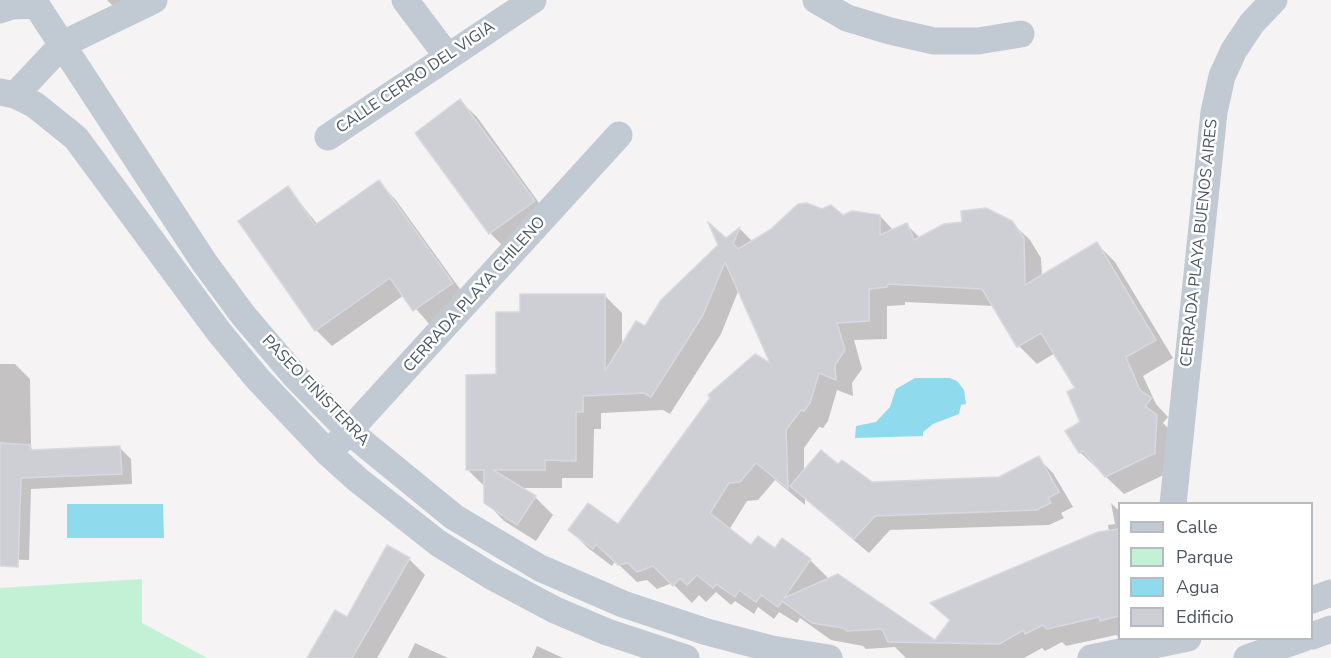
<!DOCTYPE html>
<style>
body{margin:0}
#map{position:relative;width:1331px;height:658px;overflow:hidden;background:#f5f3f3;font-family:"Nunito Sans",sans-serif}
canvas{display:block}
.legend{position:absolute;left:1118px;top:502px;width:195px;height:138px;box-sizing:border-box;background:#fff;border:2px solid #b7bbc0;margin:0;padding:8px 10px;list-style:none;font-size:18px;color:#4a5661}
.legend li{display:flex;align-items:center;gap:12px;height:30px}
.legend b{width:30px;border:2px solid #b7bbc0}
</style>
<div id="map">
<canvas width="1331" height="658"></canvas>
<ul class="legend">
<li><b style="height:8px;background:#c1cad2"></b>Calle</li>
<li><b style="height:16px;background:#c3f1d5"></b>Parque</li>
<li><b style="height:16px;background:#90daee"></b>Agua</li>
<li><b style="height:16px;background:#cdcfd5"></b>Edificio</li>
</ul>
</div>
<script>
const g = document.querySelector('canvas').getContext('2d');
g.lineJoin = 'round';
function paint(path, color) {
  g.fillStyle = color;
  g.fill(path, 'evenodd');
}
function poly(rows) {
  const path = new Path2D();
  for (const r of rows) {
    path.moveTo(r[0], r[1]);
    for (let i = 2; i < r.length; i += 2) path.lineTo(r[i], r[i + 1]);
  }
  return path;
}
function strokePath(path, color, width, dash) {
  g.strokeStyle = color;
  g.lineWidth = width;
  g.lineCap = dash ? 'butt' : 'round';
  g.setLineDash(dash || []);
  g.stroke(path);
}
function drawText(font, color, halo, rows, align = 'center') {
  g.font = font + ' "Nunito Sans",sans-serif';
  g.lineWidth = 5;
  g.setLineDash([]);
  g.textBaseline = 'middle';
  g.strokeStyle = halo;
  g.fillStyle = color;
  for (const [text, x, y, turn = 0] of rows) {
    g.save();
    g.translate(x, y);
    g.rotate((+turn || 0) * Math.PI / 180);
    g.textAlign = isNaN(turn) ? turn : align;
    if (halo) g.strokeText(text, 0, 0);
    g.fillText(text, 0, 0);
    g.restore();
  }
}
paint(poly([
 [142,579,142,623,207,658,0,658,0,588]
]), '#c3f1d5');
paint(poly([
 [915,378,950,378,957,381,964,390,966,404,961,405,959,414,933,424,923,432,923,436,855,438,856,426,876,422,890,407,896,389],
 [67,504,163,504,164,538,67,538]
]), '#90daee');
paint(poly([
 [107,0,157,0,123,16],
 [460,101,477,117,550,218,507,250,490,233,417,133],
 [378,182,395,199,468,300,431,326,404,295,332,346,316,330,288,188,318,225],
 [880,216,894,231,907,225,921,239,1011,222,1030,240,1041,258,1042,277,1097,244,1115,262,1173,358,1143,376,1156,404,1168,417,1163,423,1174,434,1172,471,1124,494,1080,452,1082,422,1077,389,1055,353,1037,364,1019,346,994,306,905,302,905,305,887,306,887,339,854,340,862,369,852,383,853,396,837,390,828,421,823,428,819,427,804,448,804,471,838,466,871,483,1000,479,1038,458,1053,473,1073,507,1061,513,1064,518,1049,525,890,530,869,553,805,499,805,505,775,480,758,500,747,501,729,530,752,547,776,550,810,560,828,578,825,582,936,642,951,622,932,603,1109,532,1108,525,1115,524,1111,503,1120,512,1120,638,1116,635,1066,646,1062,642,1045,651,1042,648,1024,658,906,658,895,647,866,649,863,646,831,640,800,618,797,623,779,612,774,619,758,607,754,614,735,601,731,605,716,592,706,602,699,595,692,603,672,583,657,589,647,580,637,582,615,561,612,566,588,548,570,530,619,526,773,367,739,289,721,334,670,414,663,410,601,413,601,429,594,429,593,478,562,478,562,488,519,488,535,497,553,515,536,541,504,521,486,502,486,488,468,470,521,313,604,295,622,313,622,346,646,328,740,229,753,242,843,217],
 [0,364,15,364,30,379,31,448,35,451,120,448,131,459,132,484,31,489,29,560,0,559],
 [409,559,425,575,377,658,309,658],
 [415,643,448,658,408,658],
 [537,646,563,658,532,658]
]), '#0003');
const building = poly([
 [460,99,535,201,489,234,415,133,460,99],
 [379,180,453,283,413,311,390,278,315,331,238,221,288,186,315,225,379,180],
 [807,203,822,209,831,205,843,215,852,211,880,215,880,235,907,223,914,240,944,224,962,222,961,211,986,208,1012,221,1024,238,1025,285,1097,242,1156,340,1126,357,1140,390,1152,398,1145,406,1157,415,1155,453,1105,477,1083,451,1079,453,1065,431,1080,422,1067,392,1075,388,1041,333,1017,347,982,289,888,284,887,287,869,289,869,321,837,323,845,350,835,365,836,380,819,373,810,403,804,411,801,410,786,430,788,489,756,463,740,482,729,483,710,513,751,545,758,536,775,548,782,538,811,559,784,598,838,574,935,640,950,620,930,603,1098,532,1119,529,1119,616,1100,621,1099,617,1047,629,1043,625,1025,634,1024,630,999,644,888,642,882,629,847,631,843,628,812,623,782,601,778,607,761,595,756,602,739,590,735,597,716,584,713,588,697,575,687,585,680,578,673,586,653,566,637,572,628,563,618,565,596,544,593,549,568,530,588,503,618,524,710,398,708,395,755,354,770,363,725,262,703,315,651,397,644,393,583,396,583,412,576,412,576,461,545,460,545,470,493,470,536,496,517,525,484,503,484,470,466,470,466,375,496,374,496,312,520,312,520,294,605,294,605,371,636,321,645,326,661,300,718,245,708,222,726,238,740,227,733,244,738,249,770,230,798,204,807,203],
 [0,443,31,445,30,450,120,446,122,474,21,478,18,567,0,566,0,443],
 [821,450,838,464,842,460,872,482,999,477,1039,456,1059,492,1048,498,1051,503,1036,510,875,516,854,539,790,486,821,450],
 [387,545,410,558,352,658,307,658,335,610,347,617,387,545]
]);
paint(building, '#cdcfd5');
strokePath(building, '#d7d9de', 1.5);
strokePath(poly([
 [33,0,204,262,243,315,295,376,350,432,454,517,540,568,623,604,707,632,772,649,829,658],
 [405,0,448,57],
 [816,0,847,18,890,31,934,41,978,41,1021,34],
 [0,10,12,6,36,5],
 [0,92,15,95,35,105,76,138,219,332,257,378,328,453,358,480,438,543,491,576,555,610,607,632,686,658],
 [15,95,63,44,154,0],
 [328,137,533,0],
 [337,444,619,135],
 [1173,504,1214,112,1222,76,1234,50,1252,23,1274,0],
 [1312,600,1331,593],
 [1312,636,1331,629],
 [1091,658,1188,638],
 [1247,658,1304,638]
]), '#c1cad2', 27);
drawText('16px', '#4a5661', '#fff', [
 ["CALLE CERRO DEL VIGIA",416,78,-34],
 ["CERRADA PLAYA BUENOS AIRES",1200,243,-84],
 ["CERRADA PLAYA CHILENO",475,295,-48],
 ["PASEO FINISTERRA",315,391,46]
]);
</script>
